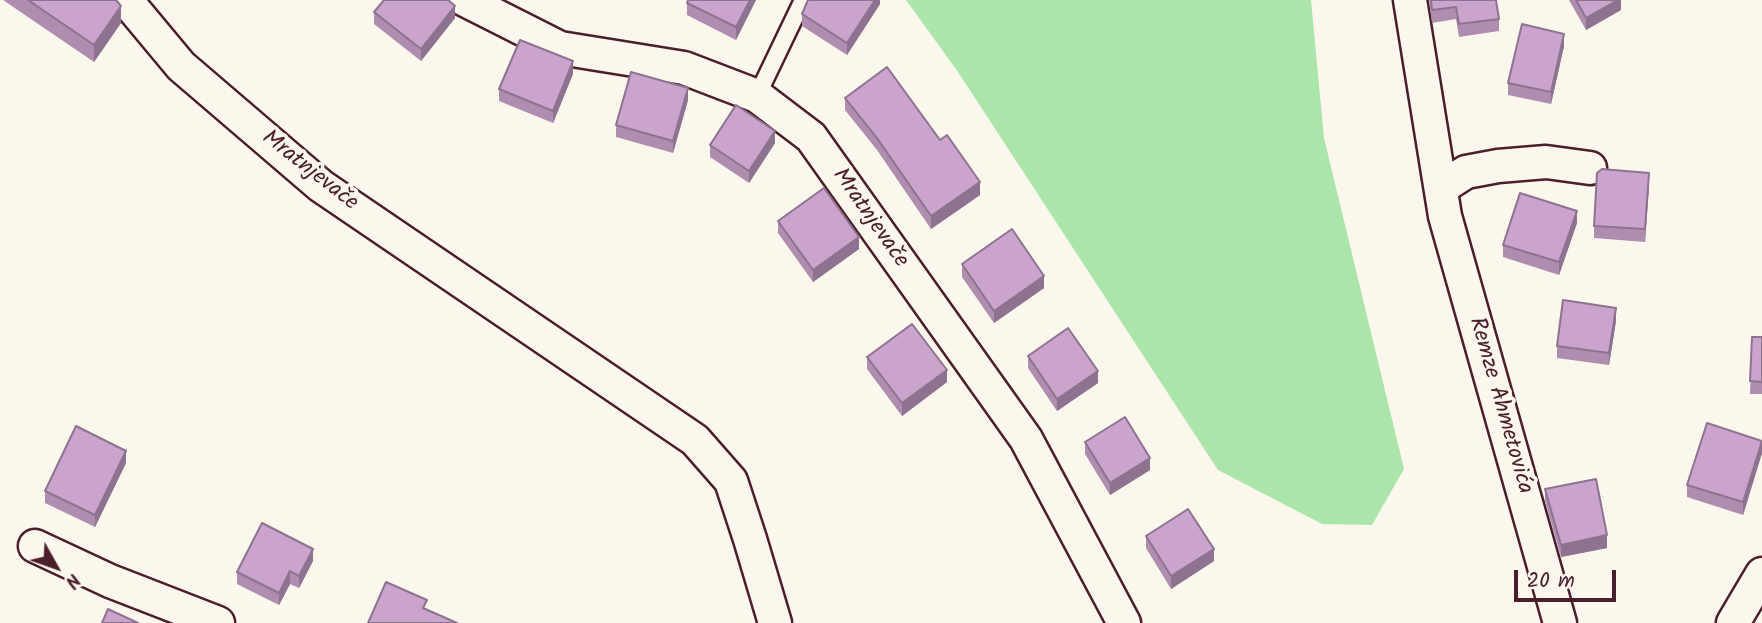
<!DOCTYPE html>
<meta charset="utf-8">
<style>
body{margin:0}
#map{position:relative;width:1762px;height:623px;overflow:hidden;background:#fbf7ec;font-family:Kalam,sans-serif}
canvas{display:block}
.north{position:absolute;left:21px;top:532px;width:70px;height:70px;-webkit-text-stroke:5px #fbf7ec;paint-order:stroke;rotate:130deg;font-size:19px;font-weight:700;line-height:28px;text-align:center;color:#4a1f2b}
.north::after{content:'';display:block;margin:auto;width:24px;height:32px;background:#4a1f2b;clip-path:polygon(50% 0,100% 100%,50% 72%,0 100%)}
.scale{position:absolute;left:1514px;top:570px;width:102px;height:32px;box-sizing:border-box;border:4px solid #4a1f2b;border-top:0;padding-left:9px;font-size:21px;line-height:24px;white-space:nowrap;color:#4a1f2b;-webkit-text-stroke:5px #fbf7ec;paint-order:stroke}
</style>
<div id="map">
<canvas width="1762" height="623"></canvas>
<div class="north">N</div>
<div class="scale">20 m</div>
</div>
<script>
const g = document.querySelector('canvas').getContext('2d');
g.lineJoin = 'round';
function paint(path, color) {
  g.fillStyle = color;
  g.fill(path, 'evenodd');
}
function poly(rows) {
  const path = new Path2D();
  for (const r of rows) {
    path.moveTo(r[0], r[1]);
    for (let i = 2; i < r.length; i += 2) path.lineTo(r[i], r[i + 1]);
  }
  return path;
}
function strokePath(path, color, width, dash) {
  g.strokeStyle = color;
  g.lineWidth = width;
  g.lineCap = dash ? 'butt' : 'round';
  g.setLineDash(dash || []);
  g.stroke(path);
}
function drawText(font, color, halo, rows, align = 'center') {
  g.font = font + ' Kalam,sans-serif';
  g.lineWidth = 7;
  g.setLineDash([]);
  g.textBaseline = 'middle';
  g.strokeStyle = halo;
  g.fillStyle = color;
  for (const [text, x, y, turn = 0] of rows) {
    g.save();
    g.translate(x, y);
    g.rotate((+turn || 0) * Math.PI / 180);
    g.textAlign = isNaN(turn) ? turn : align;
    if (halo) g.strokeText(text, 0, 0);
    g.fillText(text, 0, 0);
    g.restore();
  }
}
paint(poly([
 [906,0,1311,0,1324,138,1404,469,1372,525,1322,524,1218,470,958,72]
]), '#abe5aa');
const service = poly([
 [757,96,803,0]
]);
const minor = poly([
 [126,0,181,66,321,186,695,440,731,481,750,539,775,623],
 [465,0,560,48,684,68,757,96,811,137,1026,439,1124,623],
 [1410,0,1445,216,1560,623],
 [1441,188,1466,172,1498,166,1546,162,1590,168],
 [35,546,110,581,218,623],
 [1733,623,1762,574]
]);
strokePath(service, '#4a1f2b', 21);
strokePath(minor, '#4a1f2b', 37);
strokePath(service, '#fbf7ec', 16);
strokePath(minor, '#fbf7ec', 32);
paint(poly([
 [3,0,116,0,121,23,94,62],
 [688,0,756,0,736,40,687,15,687,3],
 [880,0,880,4,847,55,802,26,802,14],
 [1429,0,1496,0,1499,19,1499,31,1459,37,1456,19,1432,23],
 [1569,0,1621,0,1621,10,1586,30],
 [374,12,455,18,421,61,374,24],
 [1564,46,1551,104,1508,95,1508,83],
 [573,74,553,123,499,101,499,89],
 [845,98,980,195,931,229,877,150,845,110],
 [688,100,673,153,616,137,616,125],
 [775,143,749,183,710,157,710,145],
 [1649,185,1645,242,1594,238,1594,226],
 [778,221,859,249,813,282,778,233],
 [1577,223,1559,275,1503,257,1503,245],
 [962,264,1044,288,994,323,962,277],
 [1616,321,1609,365,1557,358,1557,346],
 [1752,337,1762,337,1762,394,1750,394],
 [1028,356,1098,383,1057,411,1028,368],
 [867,357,947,382,902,416,867,369],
 [1085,442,1150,470,1110,495,1085,454],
 [1762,453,1743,515,1687,497,1687,485],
 [126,463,95,527,45,503,45,491],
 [1545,489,1607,548,1561,557,1545,501],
 [1146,536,1214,561,1171,589,1146,548],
 [313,561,299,588,290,584,279,605,237,584,237,572]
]), '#ae8daf');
paint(poly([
 [750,0,756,0,736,40,736,27],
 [875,0,880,0,880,4,847,55,847,43],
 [1618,0,1621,0,1621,10,1586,30,1586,18],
 [121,6,121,23,94,62,94,45],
 [455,6,455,18,421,61,421,49],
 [1564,34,1564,46,1551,104,1551,92],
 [573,61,573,74,553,123,553,111],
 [688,88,688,100,673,153,673,141],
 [775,131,775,143,749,183,749,171],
 [1649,173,1649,185,1645,242,1645,229],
 [980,182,980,195,931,229,931,216],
 [1577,211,1577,223,1559,275,1559,262],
 [859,237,859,249,813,282,813,270],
 [1044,276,1044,288,994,323,994,311],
 [1616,308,1616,321,1609,365,1609,353],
 [947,370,947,382,902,416,902,403],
 [1098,371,1098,383,1057,411,1057,399],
 [1762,441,1762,453,1743,515,1743,502],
 [126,451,126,463,95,527,95,515],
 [1150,458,1150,470,1110,495,1110,483],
 [1607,535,1607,548,1561,557,1561,545],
 [313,549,313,561,299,588,299,576],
 [1214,549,1214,561,1171,589,1171,576],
 [290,571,290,584,279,605,279,593]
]), '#8d738f');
const building = poly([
 [28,0,116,0,121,6,94,45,28,0],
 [384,0,448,0,455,6,421,49,374,12,384,0],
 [688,0,750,0,736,27,687,3,688,0],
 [808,0,875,0,847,43,802,14,808,0],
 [1431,0,1496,0,1499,19,1459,24,1456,7,1432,10,1431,0],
 [1576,0,1618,0,1586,18,1576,0],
 [1522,24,1564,34,1551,92,1508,83,1522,24],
 [520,40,573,61,553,111,499,89,520,40],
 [887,67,940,140,947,135,980,182,931,216,877,138,845,98,887,67],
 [631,72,688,88,673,141,616,125,631,72],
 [736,105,775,131,749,171,710,145,736,105],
 [1602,169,1649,173,1645,229,1594,226,1597,173,1602,169],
 [824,188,859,237,813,270,778,221,824,188],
 [1520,193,1577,211,1559,262,1503,245,1520,193],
 [1012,229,1044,276,994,311,962,264,1012,229],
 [1563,300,1616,308,1609,353,1557,346,1563,300],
 [912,324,947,370,902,403,867,357,912,324],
 [1068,328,1098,371,1057,399,1028,356,1068,328],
 [1752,337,1762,337,1762,382,1750,381,1752,337],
 [1125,417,1150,458,1110,483,1085,442,1125,417],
 [1707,423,1762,441,1743,502,1687,485,1707,423],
 [76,426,126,451,95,515,45,491,76,426],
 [1596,479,1607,535,1561,545,1545,489,1596,479],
 [1188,509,1214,549,1171,576,1146,536,1188,509],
 [262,523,313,549,299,576,290,571,279,593,237,572,262,523],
 [386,582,427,600,423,608,457,623,368,623,386,582],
 [108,609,138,623,102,623,108,609]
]);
paint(building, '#caa4cc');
strokePath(building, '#8d738f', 2);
drawText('23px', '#4a1f2b', '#fbf7ec', [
 ["Mratnjevače",309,172,38],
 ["Mratnjevače",869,219,55],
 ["Remze Ahmetovića",1499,406,74]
]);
</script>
